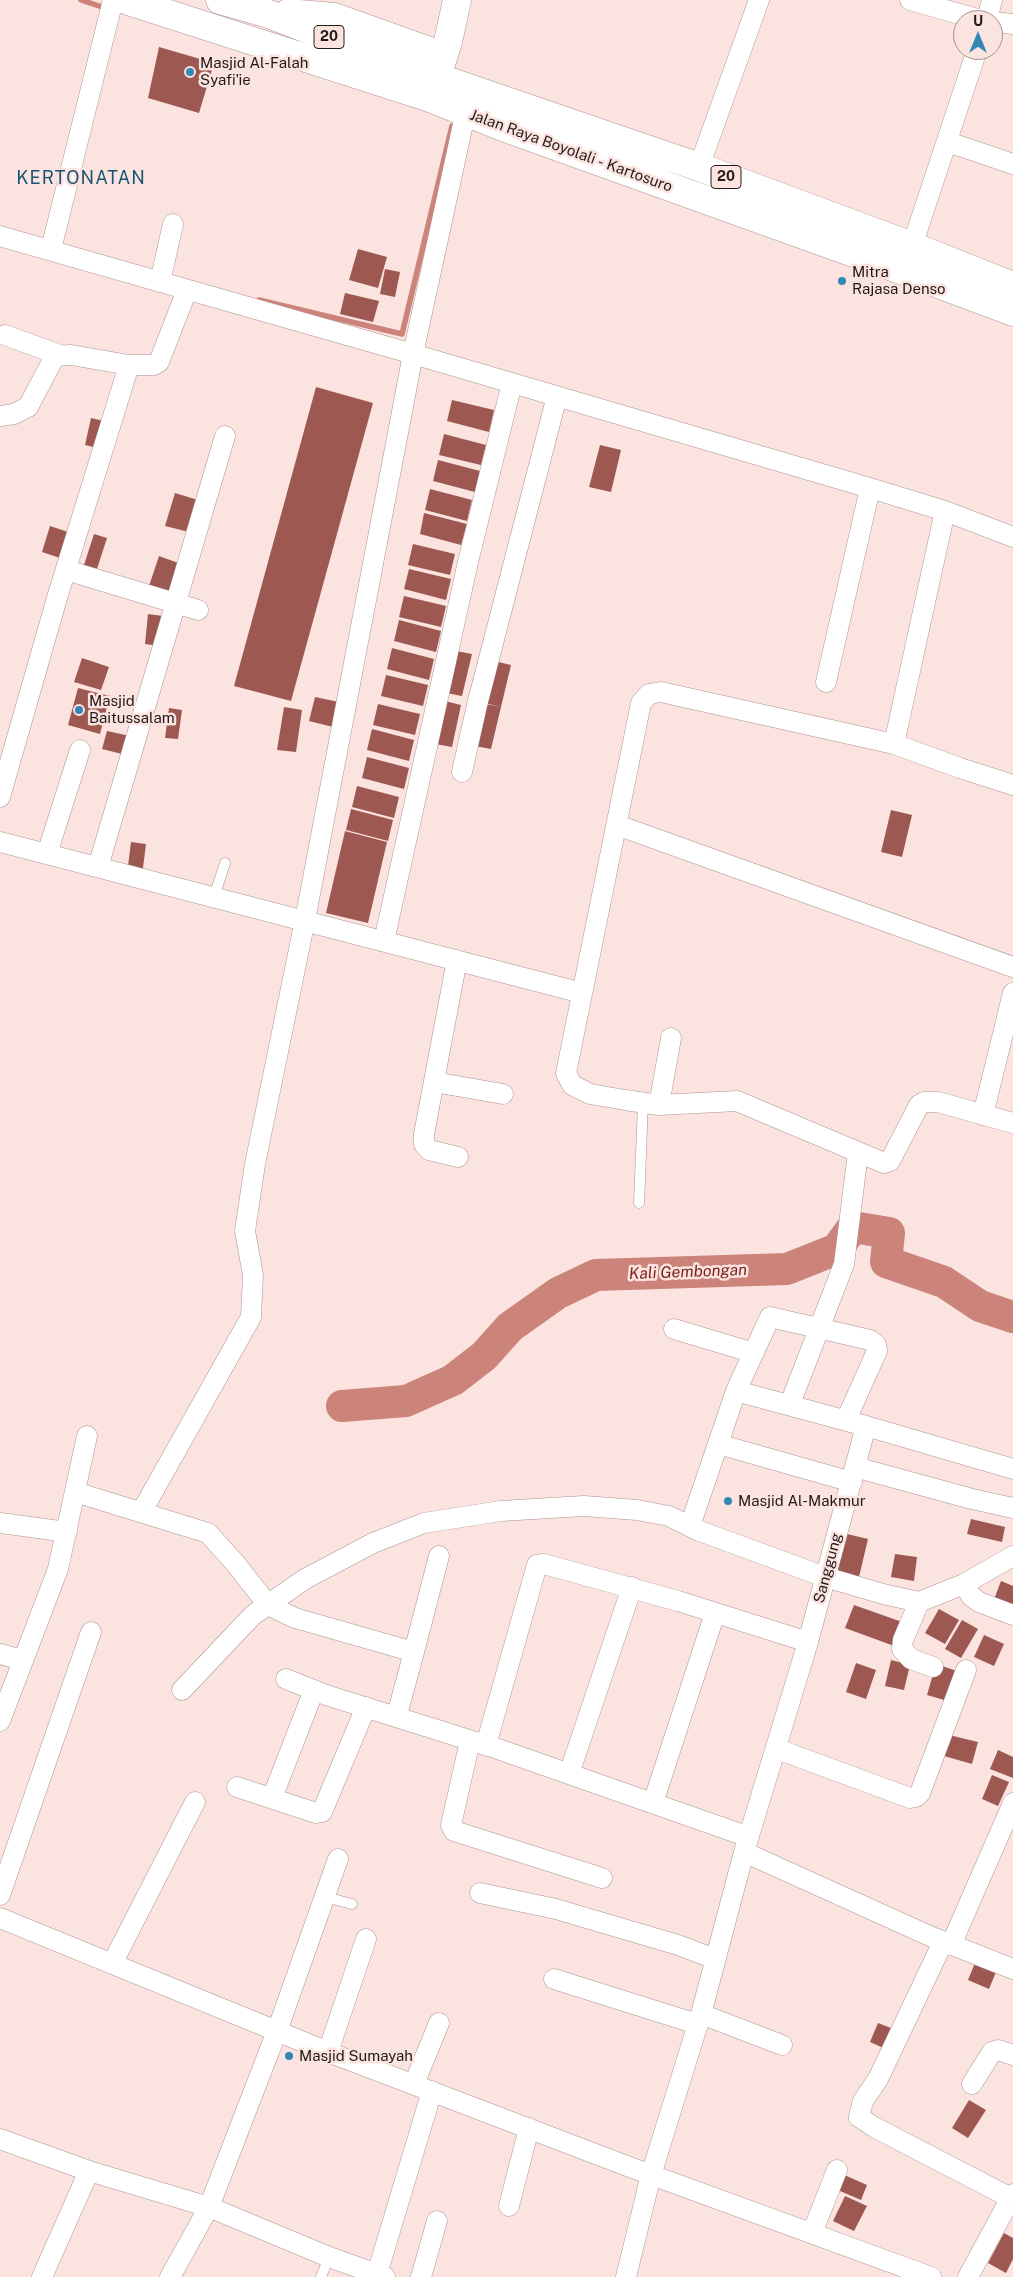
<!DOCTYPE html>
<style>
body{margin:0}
#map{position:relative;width:1013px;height:2277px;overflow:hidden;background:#fbe3e0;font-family:"Public Sans",sans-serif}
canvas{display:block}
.north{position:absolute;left:953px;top:10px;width:50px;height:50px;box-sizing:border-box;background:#fbe3e0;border:1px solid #a49390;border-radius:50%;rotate:0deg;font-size:14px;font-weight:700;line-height:20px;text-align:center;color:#221a19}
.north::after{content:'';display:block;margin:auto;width:18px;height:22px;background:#3387b7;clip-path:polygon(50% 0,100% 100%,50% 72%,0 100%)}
</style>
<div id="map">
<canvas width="1013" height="2277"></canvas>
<div class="north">U</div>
</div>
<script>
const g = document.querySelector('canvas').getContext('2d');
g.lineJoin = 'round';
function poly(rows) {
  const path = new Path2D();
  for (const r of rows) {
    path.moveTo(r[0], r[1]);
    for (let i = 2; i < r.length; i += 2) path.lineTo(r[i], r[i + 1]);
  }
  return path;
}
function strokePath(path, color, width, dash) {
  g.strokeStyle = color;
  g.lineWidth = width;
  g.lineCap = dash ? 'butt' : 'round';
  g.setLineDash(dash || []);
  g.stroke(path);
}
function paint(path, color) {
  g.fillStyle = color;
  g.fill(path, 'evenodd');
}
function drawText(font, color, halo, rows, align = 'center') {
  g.font = font + ' "Public Sans",sans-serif';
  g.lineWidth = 5;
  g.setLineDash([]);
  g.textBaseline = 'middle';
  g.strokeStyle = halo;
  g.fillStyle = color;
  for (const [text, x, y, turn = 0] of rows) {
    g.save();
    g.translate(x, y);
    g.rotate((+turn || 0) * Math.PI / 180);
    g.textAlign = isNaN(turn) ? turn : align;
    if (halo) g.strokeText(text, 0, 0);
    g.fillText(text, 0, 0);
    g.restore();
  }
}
strokePath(poly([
 [81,0,105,8],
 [259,300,402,334,452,126]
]), '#cc837a', 5.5);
strokePath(poly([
 [342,1406,406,1401,453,1380,484,1356,510,1327,558,1293,596,1275,787,1269,837,1249,853,1227,889,1233,886,1262,944,1282,980,1306,1013,1317]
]), '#cc837a', 32);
paint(poly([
 [159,47,214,63,199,113,148,98],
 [358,249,387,257,378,288,349,280],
 [385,269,400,272,395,297,380,294],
 [345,293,379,301,373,322,340,314],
 [316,387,373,403,291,701,234,686],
 [452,400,494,410,489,432,447,421],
 [91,418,108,422,102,449,85,445],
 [444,434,486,445,481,465,439,455],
 [600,445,621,450,611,492,589,487],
 [438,460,480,471,475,492,433,481],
 [430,489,472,500,467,521,425,510],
 [175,493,198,500,189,532,165,526],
 [424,513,467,524,461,545,420,534],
 [50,526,71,533,63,559,42,552],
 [94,534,107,538,97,569,84,565],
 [413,544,455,554,450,575,408,565],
 [159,556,181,564,171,596,148,589],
 [409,569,451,579,446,600,404,589],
 [404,596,446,606,441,627,399,617],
 [148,614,163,616,160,646,145,644],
 [399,620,441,631,436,652,394,641],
 [392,648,434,659,429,680,387,669],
 [451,650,472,654,462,696,441,692],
 [82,658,109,667,101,690,74,682],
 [490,660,511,665,501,707,480,702],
 [386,675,428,685,423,706,381,696],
 [78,688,110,696,100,734,68,725],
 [315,697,339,702,333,727,309,721],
 [441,700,461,705,452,747,430,743],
 [480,703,501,707,491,749,469,745],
 [378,704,420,714,415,735,373,725],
 [284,707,302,710,296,752,277,750],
 [169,708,182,710,178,739,165,738],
 [372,729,414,740,409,761,367,750],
 [107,731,130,736,126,755,102,749],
 [367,757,409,768,404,789,362,778],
 [357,786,399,797,394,818,352,807],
 [351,809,393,820,388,841,346,830],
 [891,810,912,815,902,857,881,852],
 [345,831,387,842,368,923,326,913],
 [131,842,146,844,142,876,127,874],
 [971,1519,1005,1527,1002,1542,967,1534],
 [847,1534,868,1539,859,1577,837,1572],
 [895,1554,917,1557,914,1581,891,1577],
 [1001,1581,1013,1586,1013,1610,993,1602],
 [854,1605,905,1623,897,1647,845,1628],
 [939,1609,959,1620,945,1644,925,1633],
 [962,1620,978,1629,961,1658,945,1649],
 [984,1635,1004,1644,994,1666,974,1657],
 [891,1660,910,1665,904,1690,885,1686],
 [856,1663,876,1670,866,1699,846,1692],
 [936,1664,960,1672,951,1702,927,1695],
 [949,1735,978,1742,972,1764,944,1756],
 [998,1750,1013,1757,1013,1778,990,1769],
 [992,1775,1009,1782,998,1806,982,1799],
 [975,1963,996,1972,989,1989,968,1980],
 [878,2023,896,2030,888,2050,870,2042],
 [969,2100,986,2110,968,2138,952,2128],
 [840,2173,867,2185,861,2200,833,2188],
 [845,2196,867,2206,854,2231,833,2221],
 [1004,2233,1013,2238,1013,2259,1006,2273,988,2263]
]), '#9d5951');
const lane = poly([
 [214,897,225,863],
 [639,1203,643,1103],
 [325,1897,352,1904],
 [321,2277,329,2257]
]);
const street = poly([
 [910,0,981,20],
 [987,20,992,0],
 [993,22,1013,24],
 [948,142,1013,164],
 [699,167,759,0],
 [0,236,413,354,870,488,945,511,1013,537],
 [912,246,977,50],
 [51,249,113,0],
 [160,282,173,224],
 [5,335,60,355],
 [0,416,14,414,28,407,55,356,71,355,129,365,154,365,159,362,187,290],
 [66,570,198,610],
 [826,682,870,488],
 [894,744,945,511],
 [462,772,477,705,557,396],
 [1013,785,960,768,894,744,661,692,649,694,641,703,566,1073,572,1085,590,1094,625,1100,659,1105,737,1101,884,1163,890,1161,919,1105,924,1102,938,1102,1013,1123],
 [0,797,57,598,129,365],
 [617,825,1013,967],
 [0,842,582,993],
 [47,854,80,750],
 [98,867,225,436],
 [384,941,468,562,512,383],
 [457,960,424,1134,424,1144,429,1150,458,1157],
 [434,1082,503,1094],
 [659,1105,671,1038],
 [983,1115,1013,993],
 [674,1329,754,1353],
 [790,1404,844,1264,858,1153],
 [866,1426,1013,1469],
 [718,1444,852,1482],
 [855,1467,972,1499,1013,1508],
 [75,1492,208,1533,235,1563,268,1605,295,1618,414,1652,397,1715],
 [142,1511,251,1317,253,1275,245,1231,255,1164,305,920,413,354,468,101],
 [0,1523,67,1532],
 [690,1526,736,1391,770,1317,870,1340,876,1345,877,1351,846,1420],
 [964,1584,971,1596,979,1602,1013,1615],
 [919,1602,903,1640,902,1649,911,1659,933,1667],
 [414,1652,439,1556],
 [0,1654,22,1660],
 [286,1679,326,1695,498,1749,749,1837],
 [182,1690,253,1615,305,1579,373,1543,424,1523,501,1511,550,1508,584,1506,637,1510,669,1516,697,1530,825,1577,883,1594,919,1602,964,1584,1013,1556],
 [0,1721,58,1569,87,1436],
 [470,1741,451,1825,454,1831,602,1878],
 [486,1745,537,1565,544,1564,678,1601,808,1642],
 [777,1749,910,1798,916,1797,920,1793,966,1670],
 [569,1774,632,1587],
 [237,1787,316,1813,322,1812,366,1707],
 [272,1798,314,1690],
 [653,1803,715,1613],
 [744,1852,932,1937,1013,1969],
 [480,1893,556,1909,678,1945,715,1959],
 [0,1895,91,1632],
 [0,1918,328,2052,627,2166,931,2277],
 [943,1942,878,2079,863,2101,859,2117,874,2127,1011,2198],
 [951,1945,1013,1803],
 [112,1964,195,1802],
 [554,1979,697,2024],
 [701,2014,782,2045],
 [328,2052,366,1939],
 [414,2084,439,2023],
 [972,2084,992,2052,998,2050,1013,2055],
 [0,2139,89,2171,209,2207,329,2257,385,2277],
 [509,2206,529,2128],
 [812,2233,837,2170],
 [377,2274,432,2091],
 [42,2277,89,2171],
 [170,2277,209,2207,277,2031,338,1859],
 [421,2277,437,2221],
 [626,2277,651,2175,701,2014,744,1852,808,1642,866,1426,736,1391],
 [968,2277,1013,2194]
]);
const secondary = poly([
 [437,76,448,42,457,0]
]);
const highway = poly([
 [125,0,430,98,503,127,890,266,1013,312],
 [220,0,266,13,387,60,699,167,912,246,1013,286],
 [288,13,334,17,443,56]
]);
strokePath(lane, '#ab9491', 11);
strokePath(street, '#ab9491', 21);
strokePath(secondary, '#ab9491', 29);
strokePath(highway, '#ab9491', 29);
strokePath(lane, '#fff', 10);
strokePath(street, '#fff', 20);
strokePath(secondary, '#fff', 28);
strokePath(highway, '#fff', 28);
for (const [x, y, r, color] of [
 [190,72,5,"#3387b7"],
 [842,281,5,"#3387b7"],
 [79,710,5,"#3387b7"],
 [728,1501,5,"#3387b7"],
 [289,2056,5,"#3387b7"]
]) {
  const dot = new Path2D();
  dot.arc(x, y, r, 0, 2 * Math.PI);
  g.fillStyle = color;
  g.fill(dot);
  strokePath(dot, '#fbe3e0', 2);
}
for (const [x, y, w] of [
 [329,37,30],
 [726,177,30]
]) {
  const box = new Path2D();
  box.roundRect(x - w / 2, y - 11.5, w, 23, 4);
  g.fillStyle = '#fbe3e0';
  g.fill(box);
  strokePath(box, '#221a19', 1);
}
drawText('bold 14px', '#221a19', null, [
 ["20",329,37],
 ["20",726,177]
]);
drawText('15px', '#221a19', '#fbe3e0', [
 ["Masjid Al-Falah",200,63],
 ["Syafi'ie",200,80],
 ["Mitra",852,272],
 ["Rajasa Denso",852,289],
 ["Masjid",89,701],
 ["Baitussalam",89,718],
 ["Masjid Al-Makmur",738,1501],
 ["Masjid Sumayah",299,2056]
], 'left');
drawText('15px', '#221a19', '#fbe3e0', [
 ["Jalan Raya Boyolali - Kartosuro",571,151,20],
 ["Sanggung",828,1568,-75]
]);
drawText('italic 16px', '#7a231e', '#fbe3e0', [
 ["Kali Gembongan",688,1272,-2]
]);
g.letterSpacing = '1px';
drawText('18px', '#185373', '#fbe3e0', [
 ["KERTONATAN",81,178]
]);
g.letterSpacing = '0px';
</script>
